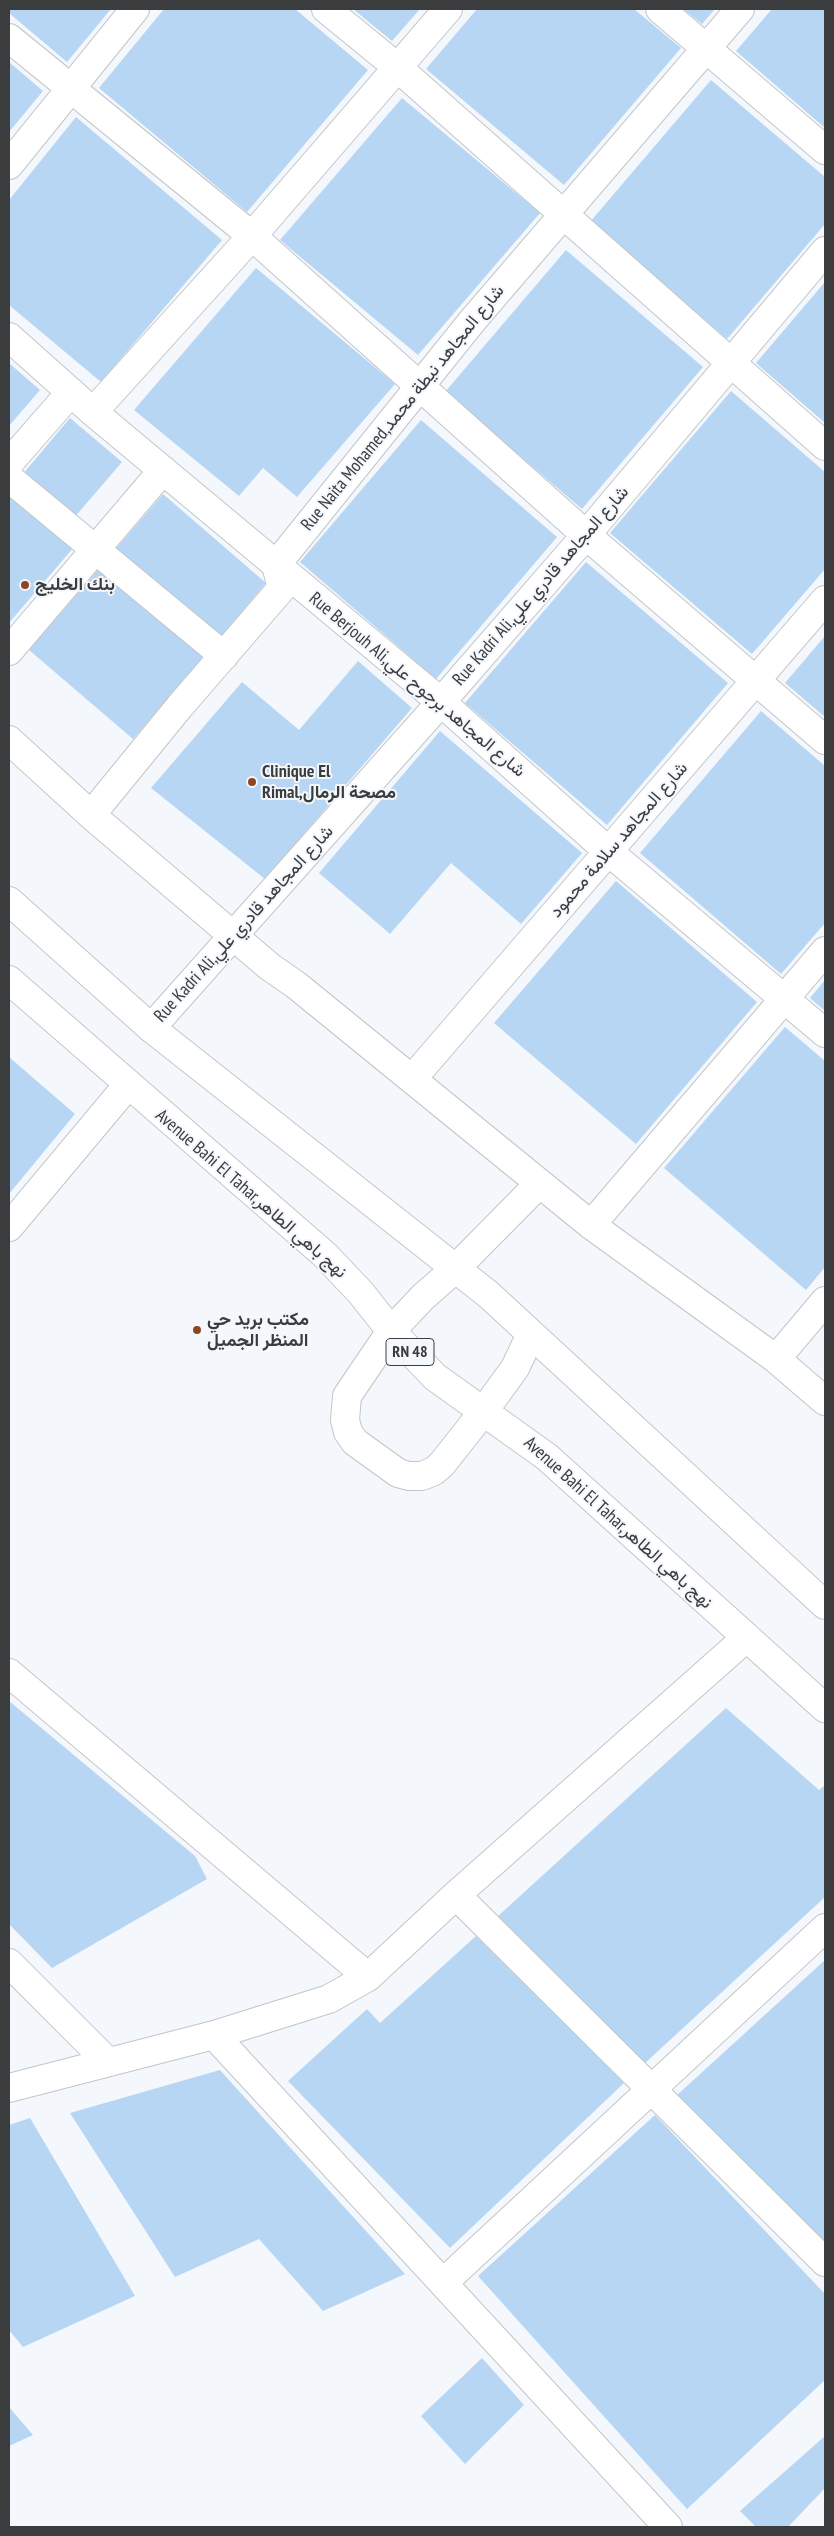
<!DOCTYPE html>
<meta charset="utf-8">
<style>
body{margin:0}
#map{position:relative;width:834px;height:2536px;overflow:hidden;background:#f4f7fb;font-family:"PT Sans Narrow",sans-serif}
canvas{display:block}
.frame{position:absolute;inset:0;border:10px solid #3b3c3e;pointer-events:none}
</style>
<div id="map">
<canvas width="834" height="2536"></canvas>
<div class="frame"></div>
</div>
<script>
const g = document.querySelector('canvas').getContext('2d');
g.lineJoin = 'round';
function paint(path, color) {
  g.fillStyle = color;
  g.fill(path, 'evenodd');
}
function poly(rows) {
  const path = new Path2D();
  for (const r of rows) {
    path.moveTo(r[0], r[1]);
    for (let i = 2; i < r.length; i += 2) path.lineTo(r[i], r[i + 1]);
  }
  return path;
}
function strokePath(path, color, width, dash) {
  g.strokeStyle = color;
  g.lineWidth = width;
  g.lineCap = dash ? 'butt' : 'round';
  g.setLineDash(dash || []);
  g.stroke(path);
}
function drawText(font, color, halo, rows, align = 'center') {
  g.font = font + ' "PT Sans Narrow",Vazirmatn,sans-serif';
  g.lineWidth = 4;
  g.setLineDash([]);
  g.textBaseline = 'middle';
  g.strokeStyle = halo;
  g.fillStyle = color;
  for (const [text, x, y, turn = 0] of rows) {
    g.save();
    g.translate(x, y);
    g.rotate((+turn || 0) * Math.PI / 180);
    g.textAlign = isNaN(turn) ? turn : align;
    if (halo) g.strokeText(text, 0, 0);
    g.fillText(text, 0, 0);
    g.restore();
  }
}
paint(poly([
 [9,9,111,9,67,62,9,13],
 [164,9,295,9,368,70,247,212,99,88],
 [353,9,420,9,392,41],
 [477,9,634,9,681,48,564,185,426,69],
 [683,9,715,9,702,24],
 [772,9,825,9,825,128,736,51],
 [9,62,43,91,9,132],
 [711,80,825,177,825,224,727,339,590,222],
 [402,98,540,213,418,355,280,240],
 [76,117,222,240,101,382,9,305,9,200],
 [566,250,703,367,582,509,445,392],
 [256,268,395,384,297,497,263,468,239,496,134,410],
 [825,282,825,423,756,363],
 [9,363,40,390,9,426],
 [731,391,825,472,825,569,752,654,610,533],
 [70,418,122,462,73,519,22,475],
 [421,420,557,537,436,679,300,562],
 [9,491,74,547,9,623],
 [163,494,266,583,218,640,114,551],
 [586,562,728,683,607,825,465,703],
 [102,565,206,654,133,739,29,650],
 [825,636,825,717,785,683],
 [358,661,412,708,265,879,151,788,242,682,299,730],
 [761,711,825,766,825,923,781,974,640,853],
 [440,731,582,853,521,924,451,863,390,934,319,873],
 [616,881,757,1002,636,1144,494,1023],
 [825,980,825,1011,810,998],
 [785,1027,825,1061,825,1267,806,1290,664,1168],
 [9,1057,75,1114,9,1194],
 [9,1701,195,1856,207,1879,52,1968,9,1924],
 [726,1708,819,1790,825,1785,825,1897,644,2064,497,1917],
 [476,1936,624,2083,450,2248,288,2081,367,2009,380,2023],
 [825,1960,825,2244,676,2096],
 [220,2070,266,2121,405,2274,323,2311,259,2239,175,2277,70,2113],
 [655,2115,825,2294,825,2380,687,2509,478,2276],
 [30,2118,135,2296,23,2347,9,2330,9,2125],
 [482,2358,524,2405,465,2464,421,2416],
 [9,2407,33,2435,9,2446],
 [825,2436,825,2488,788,2527,756,2527,740,2511]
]), '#b7d6f4');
const minor = poly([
 [326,9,397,67,825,446],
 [660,9,825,150],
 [9,38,252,236,586,535,825,740],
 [9,165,135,9],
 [9,337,93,412,441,702,609,852,825,1033],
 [93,412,252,236,448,9],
 [9,463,71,392],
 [9,478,224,656],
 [9,651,163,470],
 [9,740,91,815,270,967,296,985,591,1225,776,1359,825,1401],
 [91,815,180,706,282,588,276,565,473,320,740,9],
 [151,1028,441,702,586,535,825,251],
 [412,1079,825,600],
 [591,1225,825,951],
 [9,1227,127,1086],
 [531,1334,515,1368,483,1412,442,1464,434,1471,422,1476,409,1476,398,1473,355,1442,348,1432,345,1420,347,1396,391,1331,423,1297,456,1268,539,1184],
 [776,1359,825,1301],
 [9,1673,368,1977],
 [456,1895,825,2262],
 [9,1963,108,2062],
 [214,2035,668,2527],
 [9,2088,214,2035,329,1999,368,1977,456,1895,746,1638],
 [444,2282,825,1928]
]);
const major = poly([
 [9,901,151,1028,489,1295,825,1605],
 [9,980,325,1255,361,1293,391,1331,435,1377,547,1457,825,1708]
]);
strokePath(minor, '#c2c6c9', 30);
strokePath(major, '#c2c6c9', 30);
strokePath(minor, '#fff', 28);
strokePath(major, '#fff', 28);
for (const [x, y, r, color] of [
 [25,585,5,"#8e4722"],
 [252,782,5,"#8e4722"],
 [197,1330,5,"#8e4722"]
]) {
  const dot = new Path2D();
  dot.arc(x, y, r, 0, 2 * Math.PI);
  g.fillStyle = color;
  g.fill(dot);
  strokePath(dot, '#f4f7fb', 2);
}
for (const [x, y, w] of [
 [410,1352,48]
]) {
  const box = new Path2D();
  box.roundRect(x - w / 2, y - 13.5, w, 27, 4);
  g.fillStyle = '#f4f7fb';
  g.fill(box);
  strokePath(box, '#3b3c3e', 1);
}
drawText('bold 16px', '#3b3c3e', null, [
 ["RN 48",410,1352]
]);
drawText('18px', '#3b3c3e', '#f4f7fb', [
 ["Rue Naita Mohamed,شارع المجاهد نيطة محمد",403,408,-51],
 ["Rue Kadri Ali,شارع المجاهد قادري علي",541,586,-49],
 ["Rue Berjouh Ali,شارع المجاهد برجوح علي",417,685,40],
 ["شارع المجاهد سلامة محمود",619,840,-49],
 ["Rue Kadri Ali,شارع المجاهد قادري علي",244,924,-48],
 ["Avenue Bahi El Tahar,نهج باهي الطاهر",251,1194,41],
 ["Avenue Bahi El Tahar,نهج باهي الطاهر",618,1523,42]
]);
drawText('bold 18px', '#3b3c3e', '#f4f7fb', [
 ["بنك الخليج",35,585],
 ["Clinique El",262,772],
 ["Rimal,مصحة الرمال",262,793],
 ["مكتب بريد حي",207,1320],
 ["المنظر الجميل",207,1341]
], 'left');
</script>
